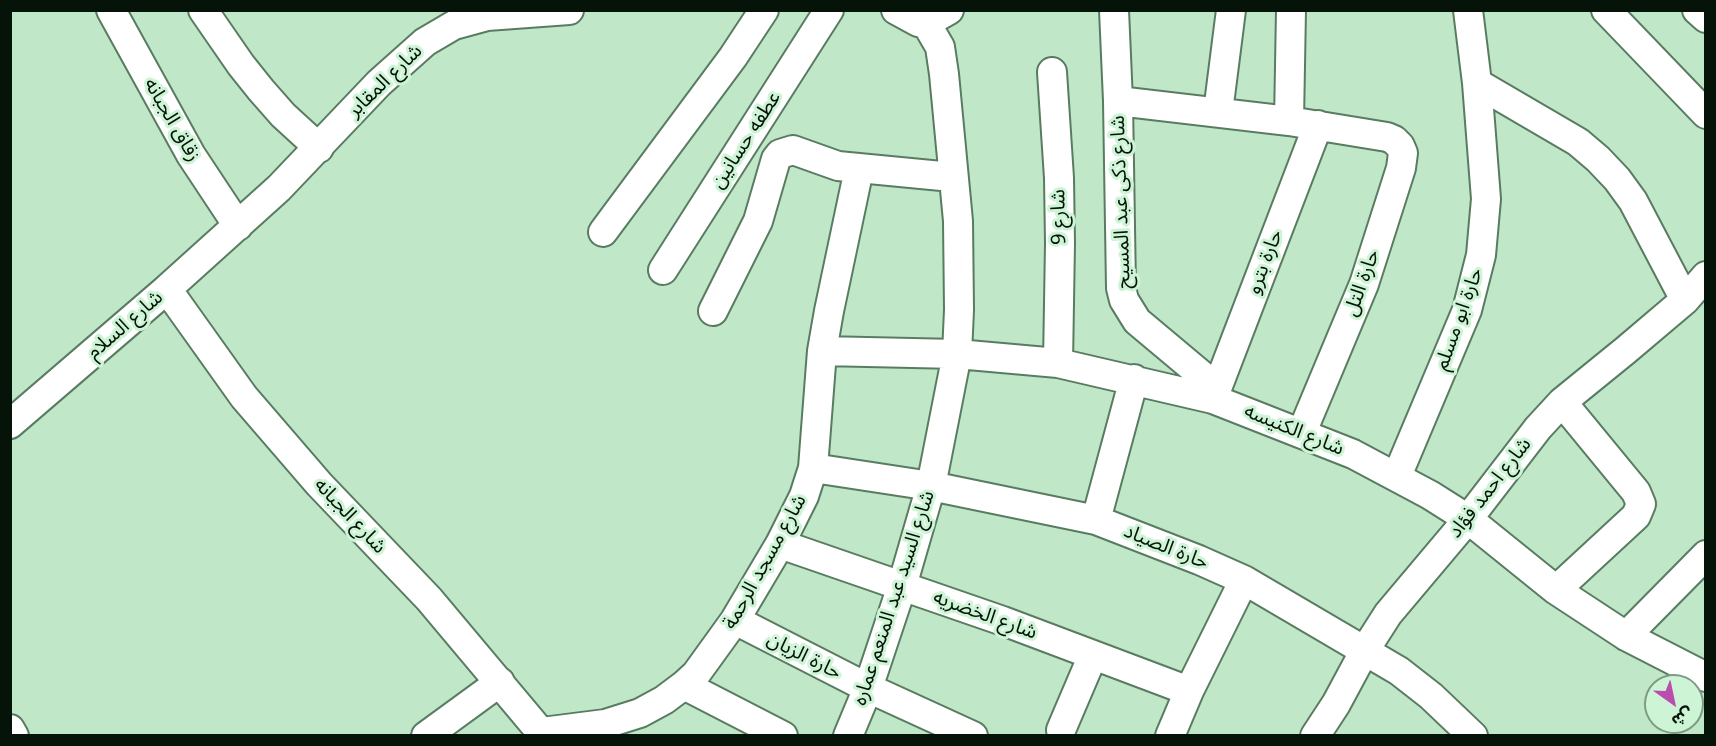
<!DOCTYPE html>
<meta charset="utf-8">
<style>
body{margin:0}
#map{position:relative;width:1716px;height:746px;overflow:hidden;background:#c1e7c9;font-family:"Noto Sans","Noto Sans Arabic",sans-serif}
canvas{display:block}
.frame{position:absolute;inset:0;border:12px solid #061309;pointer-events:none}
.north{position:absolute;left:1644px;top:674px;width:60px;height:60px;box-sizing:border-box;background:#cef4d6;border:2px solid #7e9a84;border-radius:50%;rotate:147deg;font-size:16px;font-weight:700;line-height:24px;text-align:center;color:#061309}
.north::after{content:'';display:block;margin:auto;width:21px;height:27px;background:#b94eaf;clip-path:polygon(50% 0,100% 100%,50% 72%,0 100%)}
</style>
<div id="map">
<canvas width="1716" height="746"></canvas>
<div class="frame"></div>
<div class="north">ش</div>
</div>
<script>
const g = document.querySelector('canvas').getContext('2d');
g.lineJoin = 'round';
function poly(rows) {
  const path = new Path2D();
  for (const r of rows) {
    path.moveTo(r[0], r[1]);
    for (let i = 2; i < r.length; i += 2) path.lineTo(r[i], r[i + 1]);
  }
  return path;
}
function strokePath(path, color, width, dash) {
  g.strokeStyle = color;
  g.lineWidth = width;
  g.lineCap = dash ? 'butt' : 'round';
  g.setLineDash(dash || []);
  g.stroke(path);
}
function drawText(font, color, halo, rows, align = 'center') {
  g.font = font + ' "Noto Sans","Noto Sans Arabic",sans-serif';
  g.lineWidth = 6;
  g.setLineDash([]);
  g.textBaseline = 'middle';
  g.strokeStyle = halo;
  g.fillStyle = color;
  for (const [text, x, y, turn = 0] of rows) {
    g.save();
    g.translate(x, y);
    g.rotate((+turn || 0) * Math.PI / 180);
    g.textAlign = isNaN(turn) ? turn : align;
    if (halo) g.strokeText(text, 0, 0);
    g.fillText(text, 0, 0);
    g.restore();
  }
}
const street = poly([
 [111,10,191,155,238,226],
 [203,10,241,65,261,90,283,115,319,148],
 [896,10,918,22,926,23,949,10],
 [1114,10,1118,101,1121,288,1124,300,1137,321,1217,388],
 [1606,10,1706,114],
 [1697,10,1706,18],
 [1052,72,1059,178,1060,243,1058,363],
 [1477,83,1578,142,1598,159,1617,179,1633,201,1685,300],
 [1118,101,1289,121,1387,137,1394,140,1400,146,1403,153,1401,168,1364,284,1302,432],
 [1218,112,1231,10],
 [1289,121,1291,10],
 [603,232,733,57,764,10],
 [663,270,829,10],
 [167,289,244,397,319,484,429,599,544,736],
 [713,311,758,221,776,159,780,154,793,150,838,166,952,177],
 [822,351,957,354,1058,363,1213,399,1353,454,1430,495,1468,519,1556,590,1626,636,1706,677],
 [1213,399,1318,125],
 [10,424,167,289,279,188,379,83,425,42,454,25,487,16,569,10],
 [813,468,931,486,1096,520,1199,560,1244,580,1399,671,1431,696,1473,736],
 [1397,476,1467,310,1481,255,1486,199,1477,83,1468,10],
 [1096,520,1134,379],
 [780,544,1003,621,1189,691],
 [1556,590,1636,516,1641,504,1636,492,1562,402],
 [735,620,868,688,973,736],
 [1626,636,1706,555],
 [684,685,783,736],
 [10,729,14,736],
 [1061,730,1093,655],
 [542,732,605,724,640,713,664,700,684,685,696,674,735,620,780,544,804,496,813,468,822,351,829,311,859,169],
 [426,736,500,682],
 [848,736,868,688,902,586,931,486,957,354,959,310,958,221,944,74,940,47,926,23],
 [1170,736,1189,691,1244,580],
 [1315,736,1336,704,1365,650,1388,614,1468,519,1538,428,1562,402,1626,350,1685,300,1706,276]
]);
strokePath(street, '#597c61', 32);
strokePath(street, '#fff', 28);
drawText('20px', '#061309', '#cef4d6', [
 ["شارع المقابر",385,81,-44],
 ["زقاق الجبانه",172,120,60],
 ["عطفه حسانين",746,140,-57],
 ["شارع ذكى عبد المسيح",1121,202,-92],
 ["شارع 9",1059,217,-91],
 ["حارة بترو",1265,262,-69],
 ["حارة التل",1362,283,-70],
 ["حارة ابو مسلم",1459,319,-70],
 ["شارع السلام",125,325,-41],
 ["شارع الكنيسه",1294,430,22],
 ["شارع احمد فؤاد",1490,488,-52],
 ["شارع الجبانه",350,516,47],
 ["حارة الصياد",1166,547,22],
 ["شارع مسجد الرحمة",765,562,-61],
 ["شارع السيد عبد المنعم عماره",894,598,-72],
 ["شارع الخضريه",985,615,20],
 ["حارة الزيان",804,656,27]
]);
</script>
